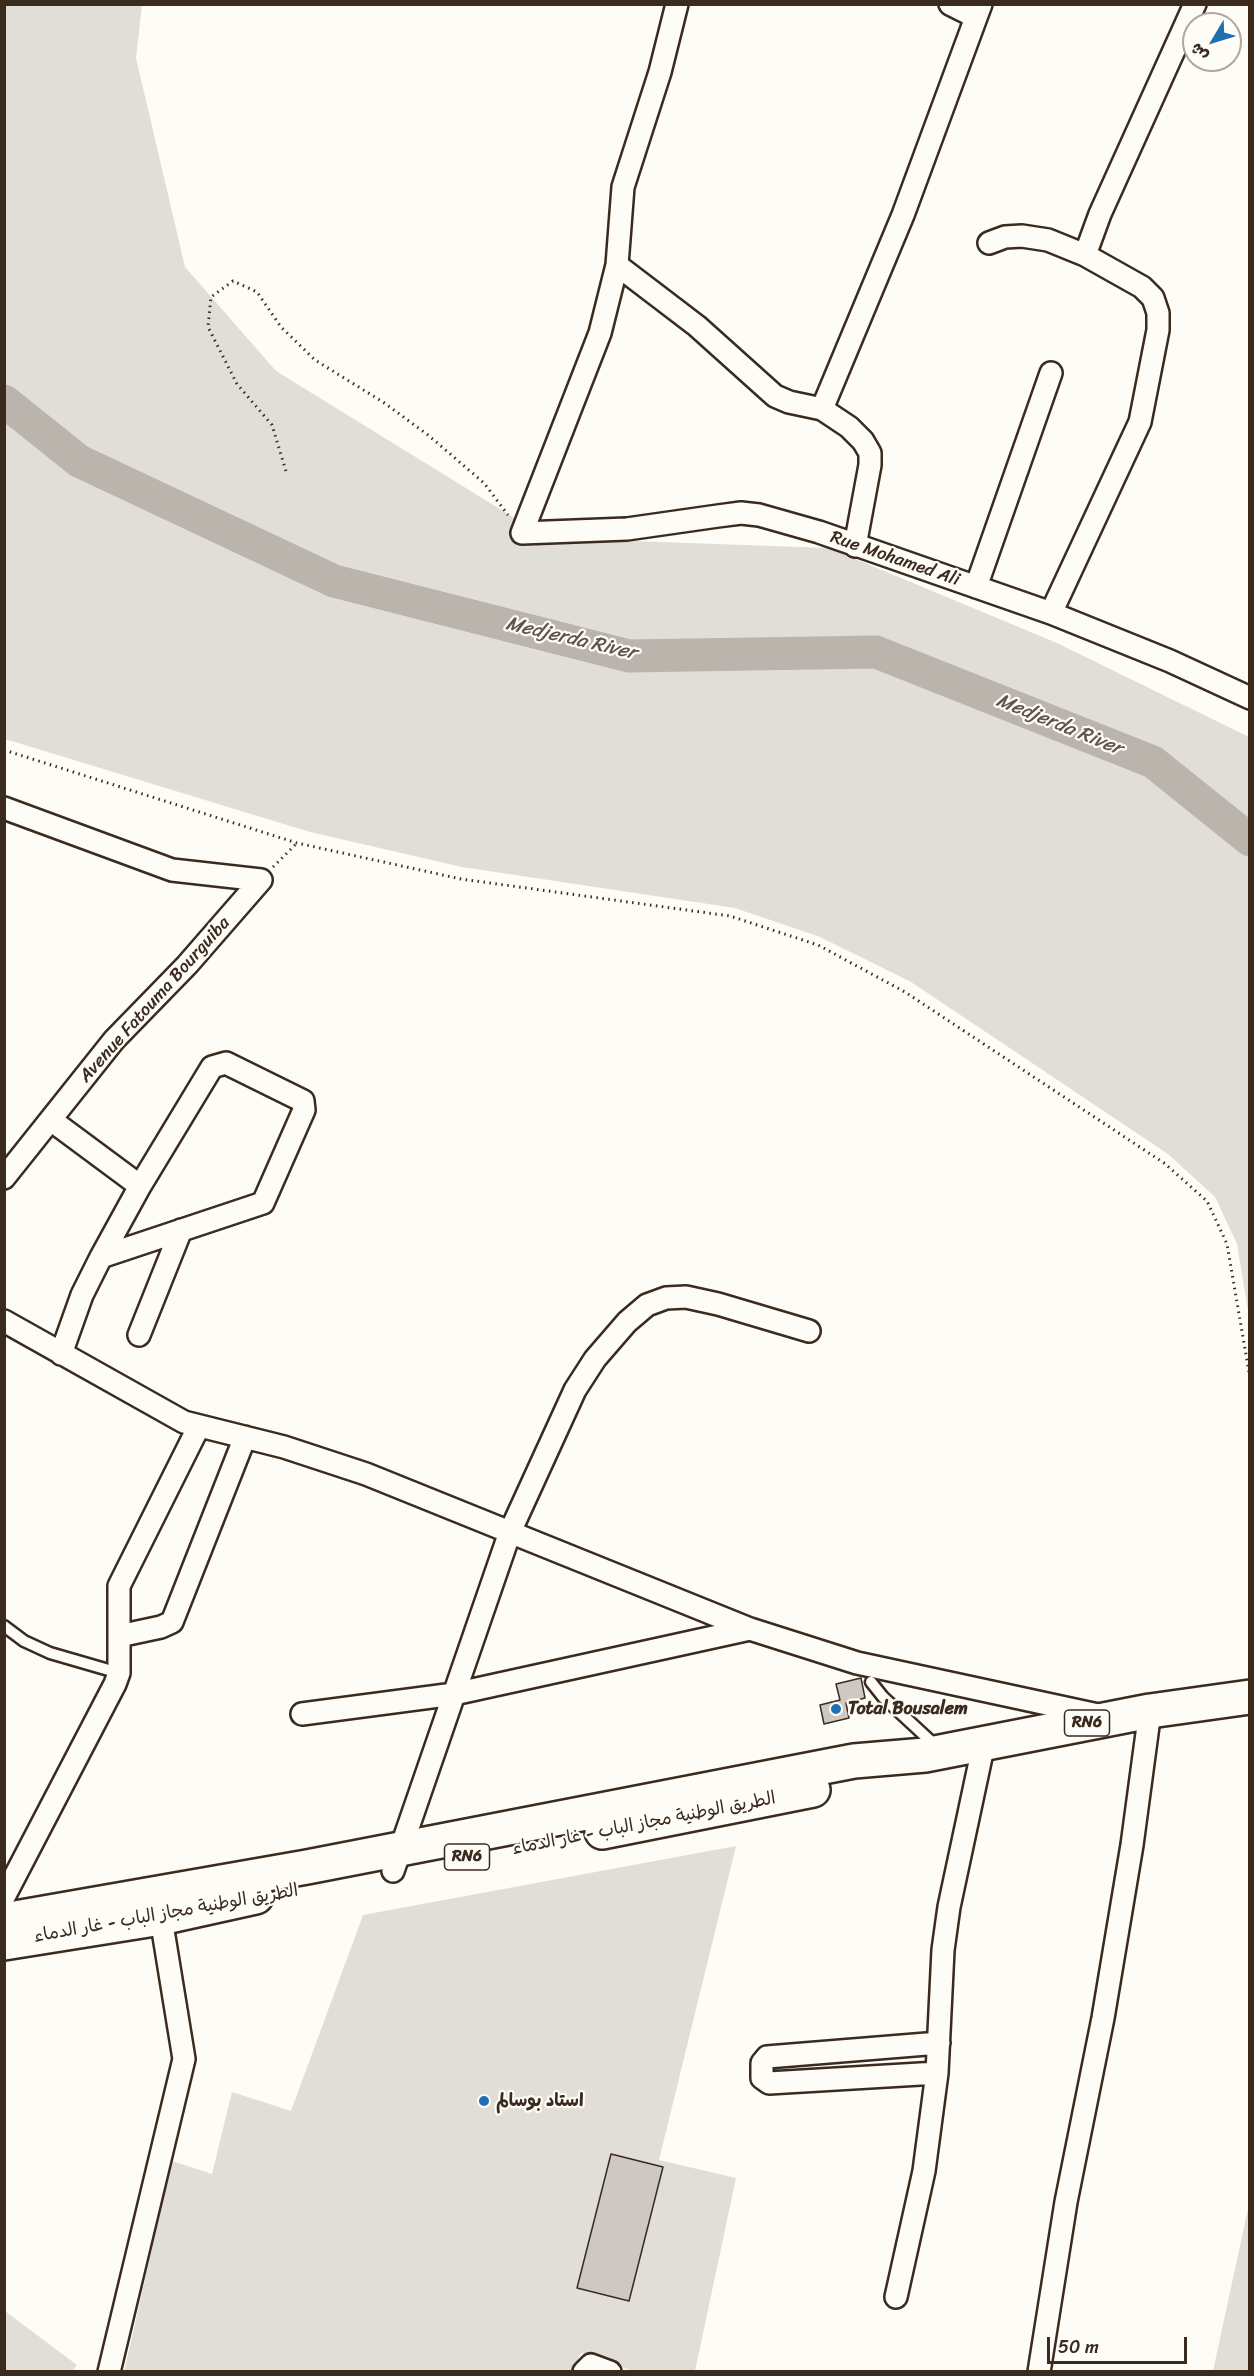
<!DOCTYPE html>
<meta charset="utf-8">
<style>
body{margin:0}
#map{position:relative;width:1254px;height:2376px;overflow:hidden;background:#fdfcf7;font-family:Sriracha,"Playpen Sans Arabic",sans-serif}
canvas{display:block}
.frame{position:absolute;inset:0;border:6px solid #3b2a1e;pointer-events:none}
.north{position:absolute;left:1182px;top:12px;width:60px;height:60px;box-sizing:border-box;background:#fdfcf7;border:2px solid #afa8a0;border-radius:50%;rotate:232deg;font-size:16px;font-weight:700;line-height:24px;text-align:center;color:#3b2a1e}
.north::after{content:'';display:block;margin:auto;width:21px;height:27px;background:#1f6fb2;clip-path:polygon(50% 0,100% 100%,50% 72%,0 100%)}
.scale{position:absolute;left:1047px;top:2337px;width:140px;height:27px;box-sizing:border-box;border:3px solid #3b2a1e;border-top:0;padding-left:8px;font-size:18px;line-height:21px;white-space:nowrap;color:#3b2a1e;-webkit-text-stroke:4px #fdfcf7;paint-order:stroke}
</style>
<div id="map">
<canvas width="1254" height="2376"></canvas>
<div class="frame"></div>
<div class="north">ش</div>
<div class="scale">50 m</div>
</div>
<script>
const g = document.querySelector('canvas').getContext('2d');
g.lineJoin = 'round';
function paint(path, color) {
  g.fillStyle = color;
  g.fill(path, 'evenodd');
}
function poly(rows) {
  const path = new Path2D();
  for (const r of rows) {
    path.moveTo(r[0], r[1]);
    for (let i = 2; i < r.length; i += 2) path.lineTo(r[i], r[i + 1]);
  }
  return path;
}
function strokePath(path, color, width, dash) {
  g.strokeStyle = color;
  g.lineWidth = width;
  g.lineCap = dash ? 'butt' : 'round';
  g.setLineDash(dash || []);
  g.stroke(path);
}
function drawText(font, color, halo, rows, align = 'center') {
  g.font = font + ' Sriracha,"Playpen Sans Arabic",sans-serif';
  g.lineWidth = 4.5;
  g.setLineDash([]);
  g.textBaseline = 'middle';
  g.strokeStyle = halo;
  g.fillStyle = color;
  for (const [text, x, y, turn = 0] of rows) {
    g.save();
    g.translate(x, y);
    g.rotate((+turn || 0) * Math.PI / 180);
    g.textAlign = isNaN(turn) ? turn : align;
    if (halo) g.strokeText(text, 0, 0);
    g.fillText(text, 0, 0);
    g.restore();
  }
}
paint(poly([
 [4,5,142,5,136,58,185,267,276,371,547,538,829,548,1057,643,1249,737,1249,1317,1237,1244,1215,1197,1168,1154,911,982,820,937,735,908,462,867,310,832,5,739],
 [736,1846,659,2160,736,2178,695,2371,633,2371,581,2353,572,2372,124,2372,172,2161,212,2174,232,2092,291,2111,363,1915],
 [1249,2204,1249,2371,1213,2371],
 [5,2311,77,2365,72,2371,5,2371]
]), '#e1ded7');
strokePath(poly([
 [4,401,79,461,334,581,629,656,876,652,1153,762,1250,840]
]), '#bbb4ad', 33);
const building = poly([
 [861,1678,865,1698,846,1703,849,1718,824,1724,820,1705,840,1700,836,1684,861,1678],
 [611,2154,663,2167,629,2301,577,2288,611,2154]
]);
paint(building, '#cdc8c2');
strokePath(building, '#3b2a1e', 1.5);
const lane = poly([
 [4,1626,24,1641,50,1653,119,1673],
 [871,1682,883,1697,937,1747]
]);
const street = poly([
 [677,4,660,72,623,187,617,265,600,333,522,533,627,529,718,516,741,513,759,515,819,532,1051,613,1170,661,1250,698],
 [950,4,976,17],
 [989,243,1005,237,1022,236,1048,240,1085,255],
 [617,265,697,326,775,396,789,402,822,409,849,427,863,441,870,453,870,465,855,546],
 [822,409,903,215,981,4],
 [976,587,1051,373],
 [1051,613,1140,422,1158,330,1158,313,1153,298,1142,287,1085,255,1100,214,1195,4],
 [4,808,172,870,261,880],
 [51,1120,140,1186],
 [4,1178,114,1040,187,965,261,880],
 [4,1321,184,1422,284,1447,366,1474,750,1629,857,1663,1098,1715],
 [139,1335,181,1230],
 [61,1354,82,1295,101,1257,140,1186,212,1067,226,1063,303,1101,304,1110,263,1203,101,1257],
 [119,1636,161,1627,172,1622,245,1437],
 [302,1714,454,1694,750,1629],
 [393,1871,510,1532,575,1390,595,1359,627,1322,647,1305,666,1298,686,1297,718,1304,809,1331],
 [4,1897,115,1684,119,1673,119,1586,198,1428],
 [937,2073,769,2083,762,2078,762,2063,767,2057,939,2043],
 [896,2297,924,2171,937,2073,943,1950,949,1907,984,1743],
 [109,2372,184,2059,161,1918],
 [584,2372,591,2365,610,2372],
 [1039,2372,1066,2202,1103,2018,1132,1845,1150,1711]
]);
const primary = poly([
 [602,1832,813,1790],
 [4,1920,307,1867,854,1761,925,1755,1150,1711,1250,1697],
 [4,1943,161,1918,256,1897]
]);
strokePath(lane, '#3b2a1e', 15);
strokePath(street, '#3b2a1e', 26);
strokePath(primary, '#3b2a1e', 38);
strokePath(poly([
 [286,471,272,425,237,384,208,327,211,297,233,281,257,292,281,327,315,360,383,402,428,435,484,483,508,515],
 [4,750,297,843,461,879,730,916,818,945,905,992,1164,1163,1207,1201,1227,1244,1250,1378],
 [273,867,297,843]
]), '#3b2a1e', 3, [1.5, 4.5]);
strokePath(lane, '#fdfcf7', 10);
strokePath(street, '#fdfcf7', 21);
strokePath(primary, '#fdfcf7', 33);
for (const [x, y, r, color] of [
 [836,1709,6,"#1f6fb2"],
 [484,2101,6,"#1f6fb2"]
]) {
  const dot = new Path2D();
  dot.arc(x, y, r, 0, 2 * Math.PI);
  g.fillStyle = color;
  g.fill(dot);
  strokePath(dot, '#fdfcf7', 2);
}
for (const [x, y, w] of [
 [1087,1723,45],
 [467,1857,45]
]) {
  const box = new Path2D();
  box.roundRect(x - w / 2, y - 13, w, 26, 4.5);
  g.fillStyle = '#fdfcf7';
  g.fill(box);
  strokePath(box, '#3b2a1e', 1.5);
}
drawText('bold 16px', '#3b2a1e', null, [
 ["RN6",1087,1723],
 ["RN6",467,1857]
]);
drawText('18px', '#3b2a1e', '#fdfcf7', [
 ["Rue Mohamed Ali",895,559,19],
 ["Avenue Fatouma Bourguiba",155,1000,-48],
 ["الطريق الوطنية مجاز الباب - غار الدماء",644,1824,-11],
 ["الطريق الوطنية مجاز الباب - غار الدماء",166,1914,-10]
]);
drawText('bold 18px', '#3b2a1e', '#fdfcf7', [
 ["Total Bousalem",848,1709],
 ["استاد بوسالم",496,2101]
], 'left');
drawText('italic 20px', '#615349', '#fdfcf7', [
 ["Medjerda River",571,639,13],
 ["Medjerda River",1059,725,22]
]);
</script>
